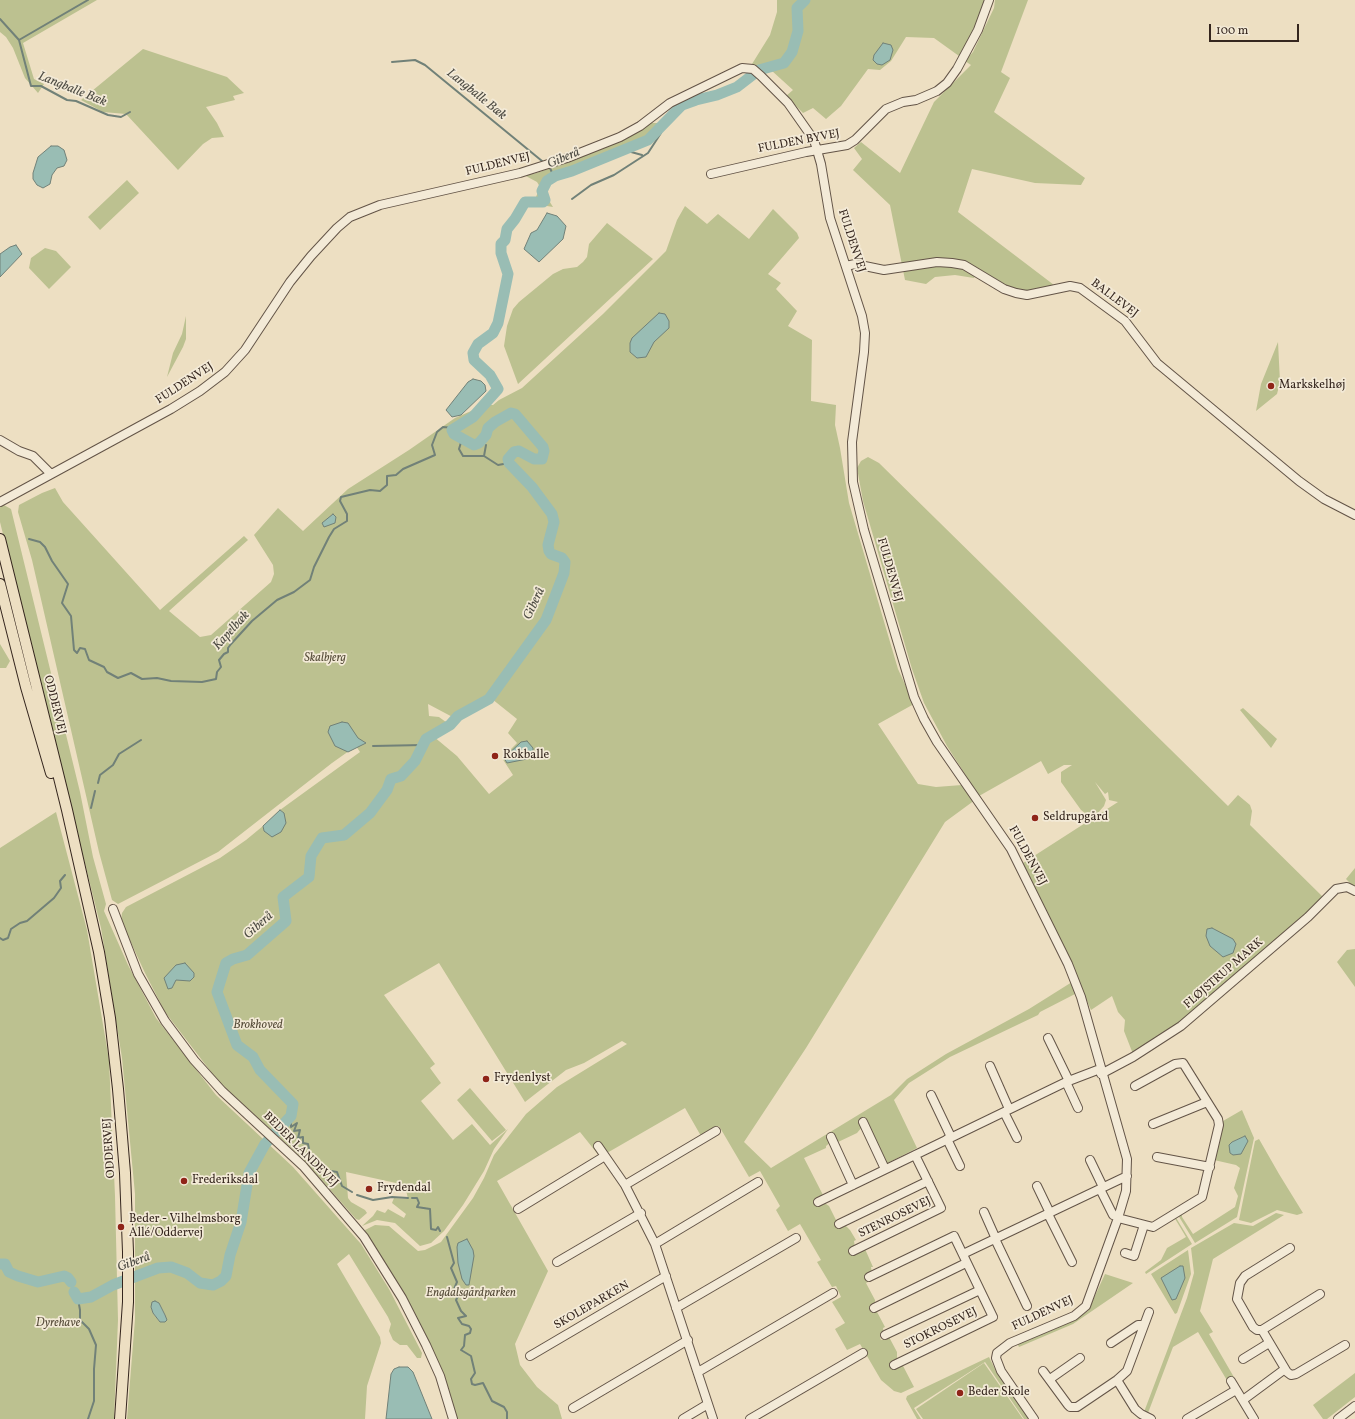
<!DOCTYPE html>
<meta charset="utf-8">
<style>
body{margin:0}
#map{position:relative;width:1355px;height:1419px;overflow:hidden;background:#eddfc2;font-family:Vollkorn,serif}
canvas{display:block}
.scale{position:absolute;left:1209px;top:24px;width:90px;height:18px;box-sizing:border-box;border:2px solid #35261e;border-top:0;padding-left:5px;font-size:12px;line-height:14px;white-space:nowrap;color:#35261e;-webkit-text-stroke:3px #f3ead7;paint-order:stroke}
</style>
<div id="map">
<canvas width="1355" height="1419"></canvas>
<div class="scale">100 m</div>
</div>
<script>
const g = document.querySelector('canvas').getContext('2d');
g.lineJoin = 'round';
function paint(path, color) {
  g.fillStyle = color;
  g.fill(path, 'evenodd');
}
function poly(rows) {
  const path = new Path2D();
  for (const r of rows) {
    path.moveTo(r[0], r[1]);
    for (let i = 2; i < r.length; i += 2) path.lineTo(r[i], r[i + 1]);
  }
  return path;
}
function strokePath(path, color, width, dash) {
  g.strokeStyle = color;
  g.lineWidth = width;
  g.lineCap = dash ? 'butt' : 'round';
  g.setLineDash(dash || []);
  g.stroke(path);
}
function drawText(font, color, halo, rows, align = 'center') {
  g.font = font + ' Vollkorn,serif';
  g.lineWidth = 3.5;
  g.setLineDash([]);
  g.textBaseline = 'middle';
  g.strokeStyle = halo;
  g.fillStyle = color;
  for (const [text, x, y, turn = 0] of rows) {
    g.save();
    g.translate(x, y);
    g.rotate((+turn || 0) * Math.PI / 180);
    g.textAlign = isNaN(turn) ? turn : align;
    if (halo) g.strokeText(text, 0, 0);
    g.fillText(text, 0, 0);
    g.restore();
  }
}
paint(poly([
 [0,0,97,0,23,43,34,79,44,84,38,93,25,78,13,48,6,37,0,32],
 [777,0,985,0,980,19,959,56,934,38,906,37,891,61,880,70,868,69,841,106,826,119,813,108,803,113,786,96,793,90,771,70,762,73,752,64,770,35,777,12],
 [995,0,1028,0,1001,72,1010,78,994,112,1085,178,1081,185,1035,183,972,169,958,212,1054,285,1025,292,1013,289,971,264,956,259,942,258,975,276,974,278,955,275,935,277,926,284,905,280,890,205,853,170,862,159,854,148,861,142,900,173,934,102,971,65,965,61,973,52,994,8],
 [143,49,227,77,244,93,233,96,235,100,206,107,217,123,224,137,212,138,203,144,178,170,126,114,103,112,81,100],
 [650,123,669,123,650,143,549,182,545,191,548,199,553,207,547,206,536,197,540,187,537,182,524,175,533,174,564,164,617,142],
 [127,180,139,193,100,230,88,217],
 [685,206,707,224,718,214,749,239,773,209,797,233,799,238,768,274,781,283,776,289,797,311,788,326,812,340,811,401,836,405,835,425,840,448,849,503,898,669,914,704,878,724,918,784,936,787,962,785,975,800,945,822,806,1048,744,1142,771,1168,891,1095,907,1079,946,1054,1029,1009,1072,982,1075,994,1040,1012,1038,1015,950,1057,909,1083,894,1100,917,1148,886,1164,862,1127,857,1133,836,1143,831,1142,826,1146,826,1148,804,1158,823,1195,815,1198,818,1203,823,1202,829,1206,839,1226,845,1225,850,1230,856,1240,854,1241,855,1248,865,1249,873,1267,871,1267,872,1273,868,1276,870,1281,866,1283,875,1300,875,1305,869,1309,871,1312,876,1310,885,1327,883,1328,884,1333,880,1337,881,1340,889,1337,897,1352,897,1360,902,1364,914,1387,901,1393,894,1391,881,1380,860,1344,847,1350,835,1329,845,1323,832,1302,841,1297,836,1286,832,1287,817,1262,821,1260,800,1224,788,1231,776,1210,780,1206,760,1171,749,1177,719,1126,701,1136,685,1108,600,1157,580,1132,497,1181,548,1271,515,1344,520,1365,537,1387,558,1405,562,1419,457,1419,438,1365,363,1231,375,1225,389,1226,418,1251,425,1250,441,1242,473,1198,484,1178,494,1155,526,1114,557,1087,627,1044,622,1041,584,1063,566,1070,525,1102,439,963,384,995,435,1064,430,1068,441,1083,421,1101,453,1140,472,1124,490,1145,508,1129,494,1149,484,1171,463,1205,444,1231,431,1243,420,1246,395,1223,377,1220,362,1226,373,1216,377,1210,385,1213,388,1209,404,1218,406,1214,392,1203,394,1198,408,1199,405,1185,346,1172,348,1198,351,1202,365,1210,367,1213,359,1220,356,1219,303,1159,218,1081,165,1012,145,973,121,921,122,913,126,907,220,858,246,840,263,826,264,831,284,813,280,810,360,752,356,746,332,763,218,852,118,904,112,900,99,852,32,560,18,512,19,505,42,493,55,488,63,502,160,610,244,536,248,540,169,611,200,637,211,635,271,582,274,574,273,565,254,535,278,508,303,531,348,489,409,450,455,418,485,405,493,405,499,400,522,388,603,314,666,251,677,220],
 [492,699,517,719,508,733,517,743,502,758,513,775,489,794,457,756,433,736,450,725,439,717,429,716,428,704,460,721,477,707],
 [607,223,653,259,518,384,504,346,507,326,513,309,519,302,553,274,563,269,577,267,583,262,587,257,589,244],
 [45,248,56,251,71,267,49,289,29,268,31,258],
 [186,316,186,339,183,347,167,377,173,353,182,334],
 [1278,342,1280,382,1277,394,1256,411,1261,384],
 [868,457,879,463,1228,806,1238,795,1250,805,1252,811,1250,825,1324,898,1190,1017,1133,1054,1124,1031,1125,1020,1118,1012,1112,996,1091,1010,1061,941,1023,863,1118,802,1109,800,1108,792,1105,794,1095,782,1106,800,1104,806,1097,814,1090,815,1085,813,1081,810,1061,782,1061,772,1072,765,1064,765,1048,774,1041,761,979,796,947,746,924,703,912,669,863,501,857,468,861,461],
 [2,504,11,509,80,792,93,857,106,904,104,911,128,965,156,1018,216,1095,293,1167,361,1244,389,1289,422,1353,421,1358,417,1358,407,1345,400,1345,393,1340,389,1331,391,1324,388,1317,349,1254,337,1264,380,1337,381,1343,367,1386,365,1419,127,1419,135,1319,135,1194,122,1058,101,928,0,522,0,505],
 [159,1303,165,1315,160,1322,153,1313,151,1307],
 [0,644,10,661,6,668,0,668],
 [1243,708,1277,739,1271,748,1240,710],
 [56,812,87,930,109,1060,115,1196,118,1320,114,1419,0,1419,0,848],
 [1355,868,1355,888,1346,879],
 [1355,949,1355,987,1337,962,1347,950],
 [470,1088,506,1130,492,1141,457,1100],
 [1242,1110,1254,1138,1237,1217,1195,1243,1178,1215,1182,1212,1182,1217,1193,1234,1235,1207,1238,1196,1234,1188,1240,1168,1236,1165,1214,1160,1223,1121],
 [1245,1136,1238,1155,1230,1153,1232,1142],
 [1259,1139,1279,1174,1303,1213,1297,1215,1277,1210,1251,1223,1239,1220,1255,1141],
 [1276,1213,1284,1215,1213,1259,1200,1311,1213,1332,1209,1334,1235,1379,1228,1382,1198,1332,1173,1347,1148,1413,1144,1412,1187,1298,1194,1273,1191,1248,1234,1223,1253,1226],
 [1175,1216,1192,1244,1146,1274,1145,1272,1161,1260,1167,1248,1186,1237,1174,1217],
 [1188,1250,1191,1274,1177,1313,1175,1314,1151,1274],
 [1105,1274,1133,1283,1073,1324,1019,1347,1017,1343,1077,1318,1088,1311],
 [989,1357,996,1371,1029,1419,1024,1419,985,1362,914,1408,921,1419,917,1419,906,1399,907,1396],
 [984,1363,1023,1419,923,1419,916,1409],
 [1355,1373,1355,1397,1327,1419,1323,1419,1313,1405]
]), '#bcc190');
const water = poly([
 [883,43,891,45,893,50,890,60,882,65,877,64,873,60,874,55,883,43],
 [51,146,58,146,64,150,67,160,64,166,57,168,52,175,50,184,43,188,37,185,33,179,33,173,38,157,51,146],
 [547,213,557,216,566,226,563,239,539,262,524,249,531,233,537,230,547,213],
 [16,245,22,254,0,277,0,254,10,247,16,245],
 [659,313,665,314,669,321,669,328,654,342,646,357,637,358,630,352,630,343,632,338,659,313],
 [473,379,481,381,485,385,486,391,461,415,452,417,446,410,468,382,473,379],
 [333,514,336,517,335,523,324,527,322,523,333,514],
 [342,722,348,723,358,738,366,743,348,752,335,746,328,732,330,726,342,722],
 [527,741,533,748,533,754,527,759,507,763,504,758,521,742,527,741],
 [280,810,284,813,286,823,281,832,272,837,264,831,263,826,280,810],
 [1212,928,1233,939,1236,944,1233,953,1223,957,1210,946,1206,936,1207,929,1212,928],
 [185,963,194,973,194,977,190,981,176,980,172,988,168,989,164,978,176,965,185,963],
 [1245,1136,1248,1141,1241,1154,1233,1155,1230,1153,1229,1145,1232,1142,1245,1136],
 [467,1239,473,1250,474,1256,469,1285,466,1285,462,1279,458,1263,457,1247,458,1243,467,1239],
 [1180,1266,1183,1266,1185,1278,1176,1299,1172,1300,1161,1278,1180,1266],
 [155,1301,159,1303,165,1315,167,1320,165,1322,160,1322,153,1313,151,1307,152,1302,155,1301],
 [399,1367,408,1367,413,1372,432,1419,386,1419,391,1374,394,1369,399,1367]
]);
paint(water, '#99bdb4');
strokePath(water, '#718178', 1);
strokePath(poly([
 [0,19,19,40,31,86,41,86,67,100,76,101,108,115,121,117,130,112],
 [19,40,88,0],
 [392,62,415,60,425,65,542,161],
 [624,150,642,155],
 [548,167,550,168,554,177],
 [572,199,591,185,614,175,648,153,661,133,662,126],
 [462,439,459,449,463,456,484,456,498,465,509,463],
 [484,456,486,445],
 [29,539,40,542,45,547,52,561,68,584,62,603,71,616,74,650,77,653,80,648,85,649,89,660,104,667,107,672,118,678,131,673,142,679,157,678,171,681,202,682,216,679,217,672,221,667,219,660,224,654,228,652,228,648,231,644,252,621,277,600,294,592,310,580,314,567,329,537,334,529,347,521,347,514,340,501,341,497,370,490,380,491,387,485,387,476,396,475,403,469,435,455,432,445,437,432,443,427,454,428],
 [373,746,423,745],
 [98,783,100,775,113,765,119,754,141,740],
 [91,808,95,791],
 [0,938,3,940,8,938,11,929,20,923,27,921,54,898,61,888,60,881,65,875],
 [291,1116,291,1127,297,1123,294,1131,300,1130,298,1138,303,1137,303,1143,308,1144,309,1149],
 [321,1164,325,1170,337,1172,342,1186,352,1192],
 [357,1195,373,1200,392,1197,408,1198],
 [412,1198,417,1198,419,1203,417,1207,430,1209,431,1229,436,1230,438,1227,440,1231],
 [447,1237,454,1263,451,1268,457,1282,454,1289,458,1292,458,1296,456,1300,461,1311,466,1316,458,1318,462,1324,469,1326,471,1329,470,1333,465,1335,464,1346,461,1350,471,1356,475,1373,471,1379,472,1384,475,1385,483,1383,492,1401,504,1407,507,1412,507,1419],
 [78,1299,80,1310,80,1320,89,1329,96,1345,94,1369,94,1401,88,1419]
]), '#718178', 2);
strokePath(poly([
 [0,1264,5,1264,9,1272,18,1276,38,1282,64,1276,68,1278,71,1282],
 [74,1292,78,1299,91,1297,113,1285,158,1268,171,1267,187,1273,200,1283,213,1285,221,1281,226,1276,230,1255,241,1222,249,1173,265,1144,291,1116,293,1104,260,1070,253,1057,237,1045,217,992,226,963,233,959,247,955,286,921,283,897,309,877,311,856,322,838,344,835,370,813,387,790,391,779,401,776,415,761,426,739,450,725,458,716,489,699,546,620,564,573,565,562,562,558,551,554,549,551,548,545,554,522,552,514,532,487,509,463,508,459,514,452,519,451,534,459,542,459,544,451,543,447,515,414,511,413,495,422,488,428,486,435,479,443,474,445,463,439,454,434,452,430,473,417,498,389,490,375,474,360,473,353,478,344,493,333,498,323,508,274,501,253,501,244,505,240,507,229,515,219,525,202,543,202,545,200,542,191,547,181,555,176,572,171,648,140,682,105,696,100,717,95,737,87,759,70,784,63,792,52,798,31,797,8,805,0]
]), '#99bdb4', 11);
const minor = poly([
 [711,174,806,152,847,145,855,140,886,109,903,102,916,100,937,91,947,83,957,69,978,30,989,0],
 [846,266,855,264,884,270,937,262,952,263,964,265,1004,289,1016,293,1027,295,1070,286,1080,288,1125,321,1157,363,1299,481,1324,499,1355,515],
 [0,440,19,451,33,456,51,474],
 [0,502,171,409,200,391,225,372,245,350,290,282,311,256,337,228,350,217,380,205,520,173,567,158,620,137,640,126,670,103,742,68,753,69,761,76,788,103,814,140,821,164,830,218,862,316,865,333,864,352,852,442,853,482,864,530,914,697,924,719,937,742,1011,849,1068,964,1081,997,1127,1159,1126,1191,1118,1218,1086,1306,1074,1316,1010,1343,997,1353,996,1358,1001,1371,1034,1419],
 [113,909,138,974,165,1021,194,1060,222,1091,303,1166,364,1237,402,1298,426,1345,440,1376,453,1419],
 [1048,1038,1069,1081],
 [990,1066,1009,1109],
 [1101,1074,1133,1057,1181,1026,1308,917,1336,889,1347,887,1355,891],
 [1066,1082,1078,1108],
 [931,1095,951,1137],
 [1004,1112,1017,1138],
 [863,1122,885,1169],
 [1153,1124,1207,1102],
 [831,1137,853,1185],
 [947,1139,960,1166],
 [598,1146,625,1185,655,1244,713,1419],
 [1157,1157,1210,1167],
 [1090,1160,1103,1187],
 [625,1185,716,1131],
 [1037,1186,1050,1213],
 [1100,1189,1113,1215],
 [818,1202,1066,1082,1100,1069],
 [518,1209,605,1156],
 [984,1212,996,1239],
 [1048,1214,1072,1262],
 [1118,1218,1153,1227,1202,1197,1219,1125,1218,1119,1183,1063,1175,1064,1135,1086],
 [839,1224,928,1181],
 [995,1239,1027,1306],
 [655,1244,758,1182],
 [1290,1248,1245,1276,1240,1283,1237,1299,1253,1327,1257,1330,1262,1330,1320,1294],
 [853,1251,941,1208,915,1155],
 [1125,1253,1134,1256,1144,1225],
 [963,1254,1127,1176],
 [557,1262,641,1213],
 [869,1277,954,1236,993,1317,894,1365],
 [676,1308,796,1238],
 [874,1308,966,1263],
 [1262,1330,1287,1372,1291,1375,1296,1374,1345,1345],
 [885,1335,980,1290],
 [1111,1343,1138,1325,1144,1325],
 [530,1356,666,1276],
 [1243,1359,1269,1343],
 [1043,1371,1068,1405,1070,1407,1077,1407,1117,1380,1127,1371,1149,1312],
 [698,1372,833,1293],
 [1050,1379,1080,1358],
 [1117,1380,1135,1409,1141,1414,1151,1419],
 [1231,1381,1254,1419],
 [1243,1400,1285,1369],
 [573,1408,688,1340],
 [683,1419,708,1404],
 [750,1419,863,1353],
 [1187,1419,1236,1390],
 [1338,1419,1355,1406]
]);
const major = poly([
 [0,539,67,810,99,952,110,1018,118,1089,125,1173,128,1252,128,1302,120,1419],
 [0,584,26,687,51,773]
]);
strokePath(minor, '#635447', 10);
strokePath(major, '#35261e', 12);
strokePath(minor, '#f3ead7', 8);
strokePath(major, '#eddfc2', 10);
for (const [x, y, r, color] of [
 [1271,386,4,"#8f2418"],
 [495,756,4,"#8f2418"],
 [1035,818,4,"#8f2418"],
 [486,1079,4,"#8f2418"],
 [184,1181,4,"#8f2418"],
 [369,1189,4,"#8f2418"],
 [121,1227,4,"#8f2418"],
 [960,1393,4,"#8f2418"]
]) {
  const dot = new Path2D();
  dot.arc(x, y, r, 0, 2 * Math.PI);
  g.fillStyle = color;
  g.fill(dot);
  strokePath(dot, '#f3ead7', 1.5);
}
drawText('12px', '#35261e', '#f3ead7', [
 ["FULDEN BYVEJ",799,142,-11],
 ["FULDENVEJ",498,165,-14],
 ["FULDENVEJ",851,241,72],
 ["BALLEVEJ",1114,299,37],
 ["FULDENVEJ",185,384,-33],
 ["FULDENVEJ",889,570,74],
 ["ODDERVEJ",54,705,76],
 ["FULDENVEJ",1027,856,61],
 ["FLØJSTRUP MARK",1224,974,-41],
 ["ODDERVEJ",110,1148,-94],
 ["BEDER LANDEVEJ",300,1150,45],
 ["STENROSEVEJ",895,1218,-26],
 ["SKOLEPARKEN",592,1306,-30],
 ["FULDENVEJ",1043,1314,-25],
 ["STOKROSEVEJ",941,1329,-26]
]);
drawText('12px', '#35261e', '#f3ead7', [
 ["Markskelhøj",1279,386],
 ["Rokballe",503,756],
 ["Seldrupgård",1043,818],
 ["Frydenlyst",494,1079],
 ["Frederiksdal",192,1181],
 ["Frydendal",377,1189],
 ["Beder - Vilhelmsborg",129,1220],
 ["Allé/Oddervej",129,1234],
 ["Beder Skole",968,1393]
], 'left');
drawText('italic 12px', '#574d3a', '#f3ead7', [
 ["Skalbjerg",325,659],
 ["Brokhoved",258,1026],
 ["Engdalsgårdparken",471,1294],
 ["Dyrehave",58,1324]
]);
drawText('italic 13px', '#4e4c44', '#f3ead7', [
 ["Langballe Bæk",72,90,22],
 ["Langballe Bæk",476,95,39],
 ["Giberå",564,159,-23],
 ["Giberå",535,604,-65],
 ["Kapelbæk",232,631,-48],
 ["Giberå",259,926,-41],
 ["Giberå",134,1263,-20]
]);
</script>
